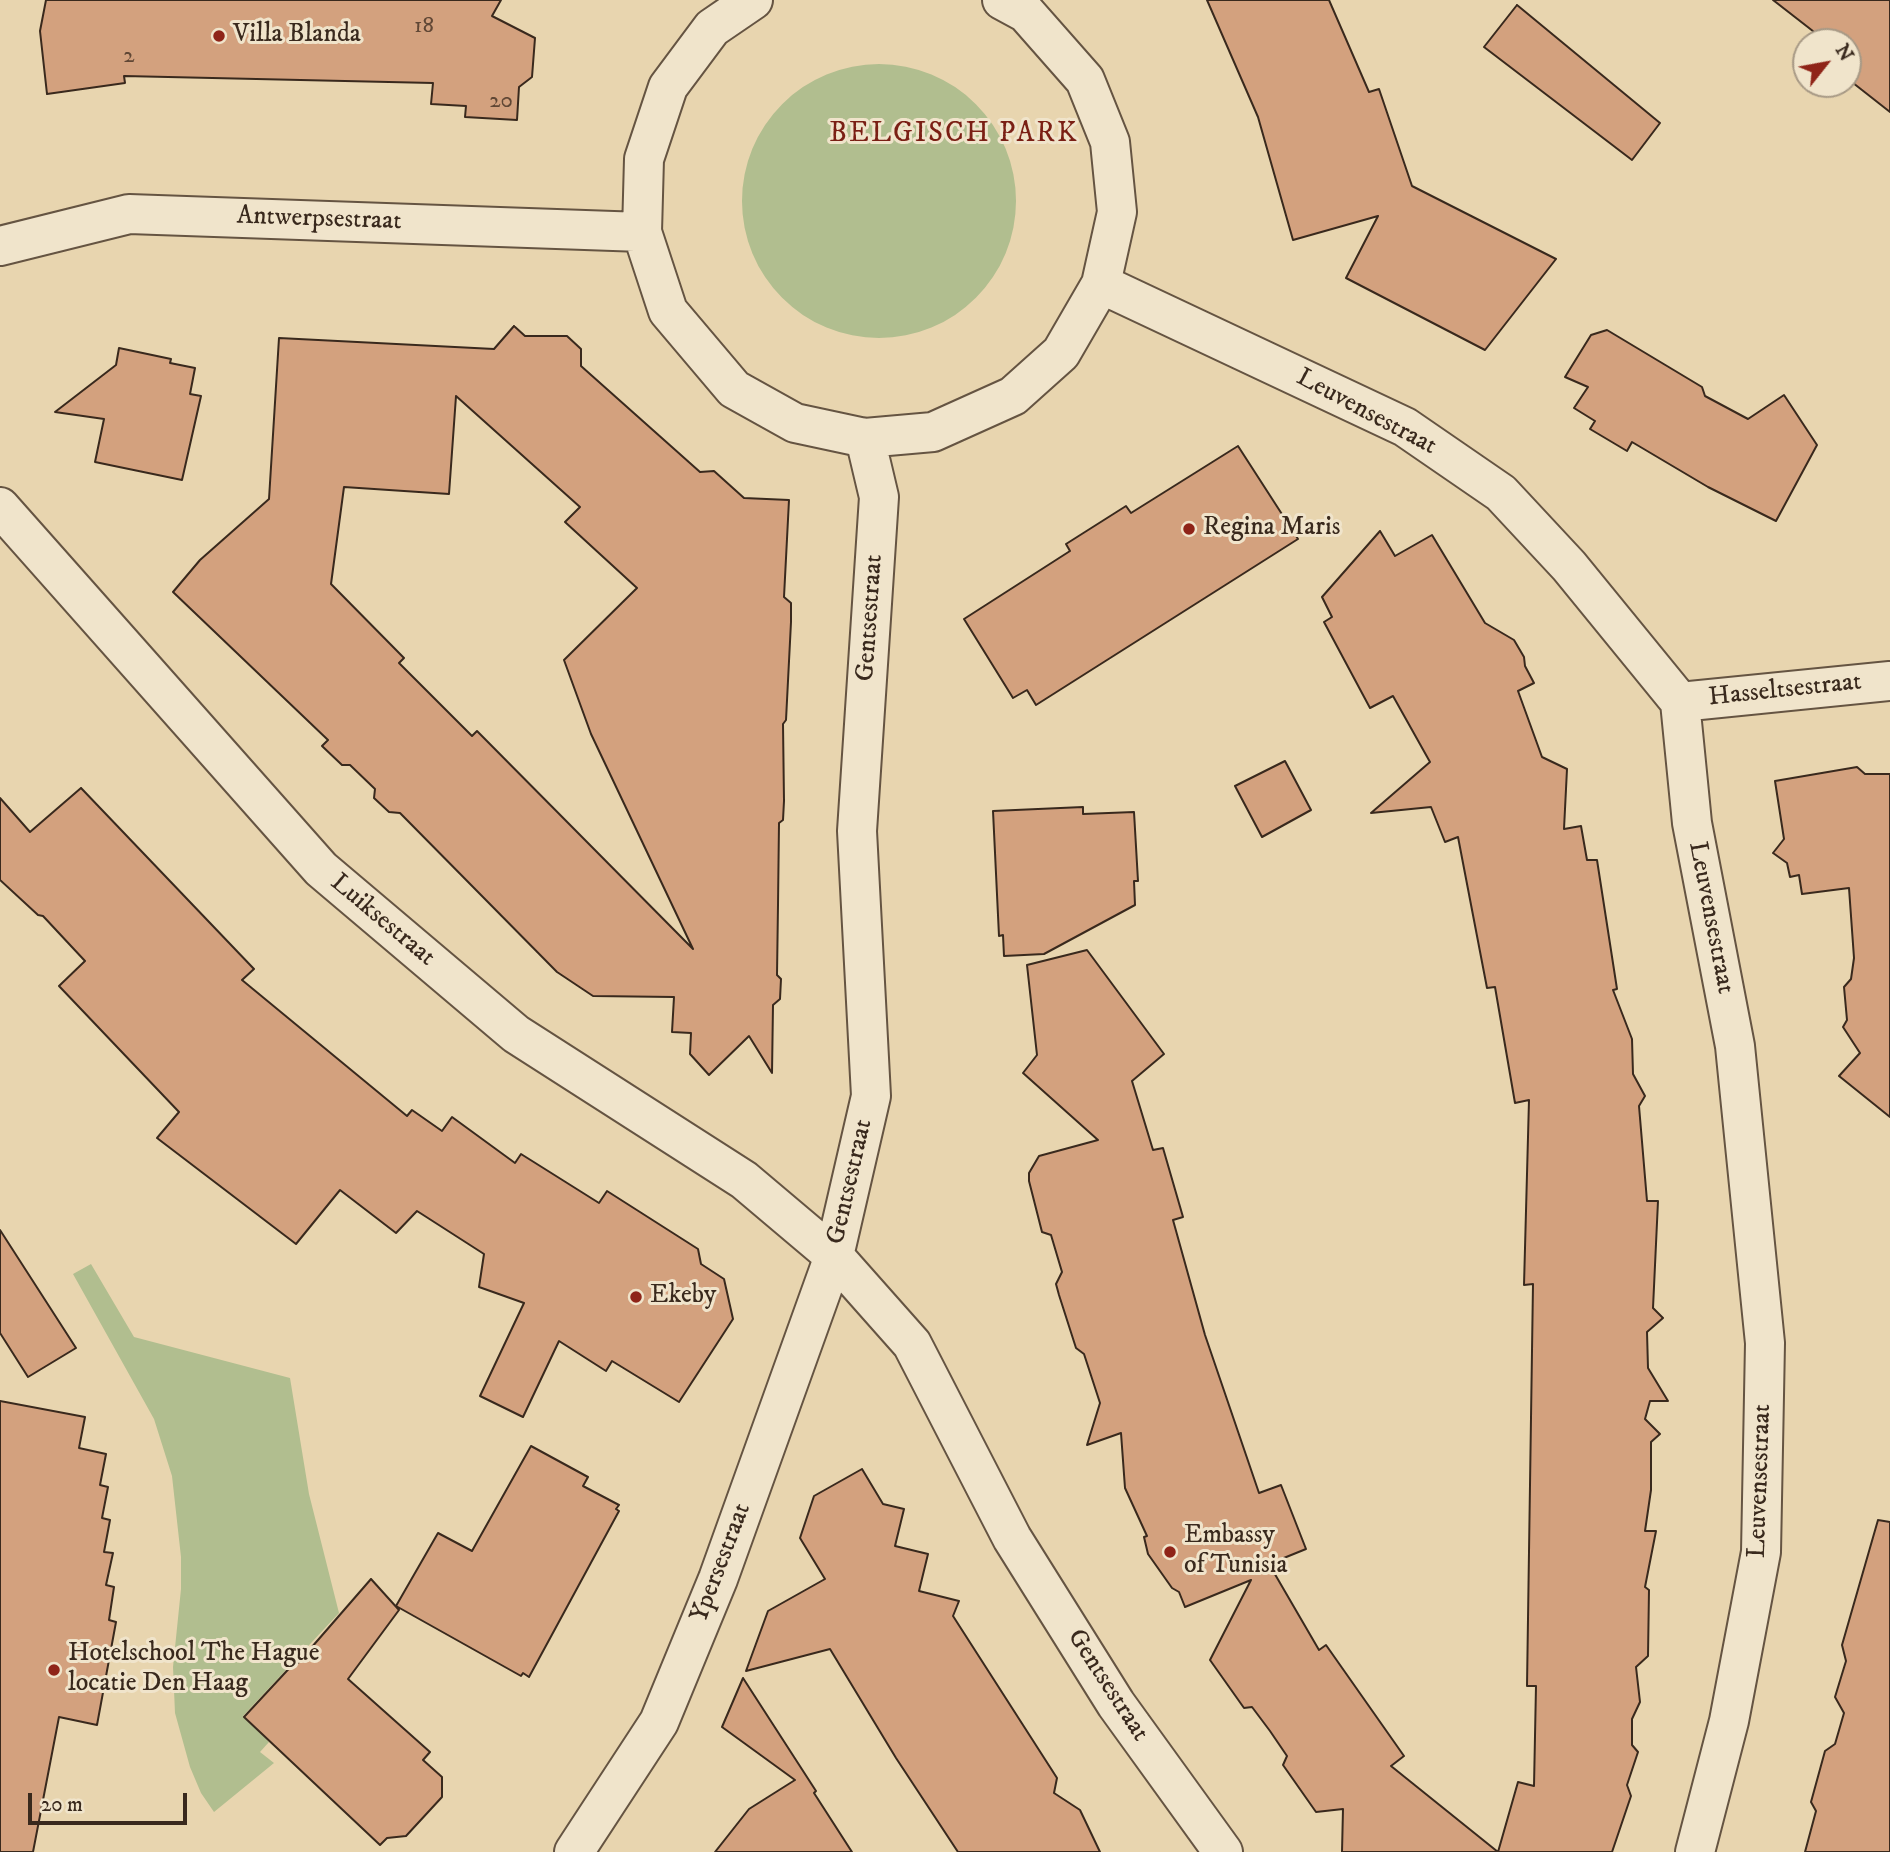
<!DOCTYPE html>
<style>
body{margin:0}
#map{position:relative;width:1890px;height:1852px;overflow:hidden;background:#e8d5af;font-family:"IM FELL DW Pica",serif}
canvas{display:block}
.north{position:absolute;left:1792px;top:28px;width:70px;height:70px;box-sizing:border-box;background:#f0e4cb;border:2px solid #a79985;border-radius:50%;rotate:59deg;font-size:19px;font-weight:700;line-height:28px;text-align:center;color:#39291d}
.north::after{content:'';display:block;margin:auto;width:24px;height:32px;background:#8f2418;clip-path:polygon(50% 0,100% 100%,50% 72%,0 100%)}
.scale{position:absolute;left:28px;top:1793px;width:159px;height:32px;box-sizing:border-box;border:4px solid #39291d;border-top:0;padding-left:9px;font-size:21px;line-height:24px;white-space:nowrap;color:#39291d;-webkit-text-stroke:5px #f0e4cb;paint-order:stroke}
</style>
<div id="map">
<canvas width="1890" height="1852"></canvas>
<div class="north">N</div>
<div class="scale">20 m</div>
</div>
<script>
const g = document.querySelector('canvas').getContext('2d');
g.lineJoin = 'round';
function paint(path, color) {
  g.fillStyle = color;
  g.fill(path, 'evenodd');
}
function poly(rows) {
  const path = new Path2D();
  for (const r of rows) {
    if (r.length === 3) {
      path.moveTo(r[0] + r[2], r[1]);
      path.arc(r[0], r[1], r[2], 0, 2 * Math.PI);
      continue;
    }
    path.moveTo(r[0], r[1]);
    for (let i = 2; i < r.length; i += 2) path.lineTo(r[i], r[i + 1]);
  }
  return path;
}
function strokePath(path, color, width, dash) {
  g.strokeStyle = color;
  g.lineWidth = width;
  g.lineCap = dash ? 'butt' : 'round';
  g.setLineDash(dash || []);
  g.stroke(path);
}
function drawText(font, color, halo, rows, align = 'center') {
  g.font = font + ' "IM FELL DW Pica",serif';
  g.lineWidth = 6;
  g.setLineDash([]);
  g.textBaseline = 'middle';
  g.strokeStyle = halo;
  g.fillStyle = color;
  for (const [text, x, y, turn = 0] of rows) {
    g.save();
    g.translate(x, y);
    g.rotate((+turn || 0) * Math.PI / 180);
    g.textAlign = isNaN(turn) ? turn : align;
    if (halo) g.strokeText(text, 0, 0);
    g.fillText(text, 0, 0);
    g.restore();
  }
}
paint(poly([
 [879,201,137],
 [91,1264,134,1337,290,1378,309,1494,339,1613,243,1716,269,1742,260,1752,274,1763,214,1812,201,1793,190,1767,175,1713,173,1667,181,1589,181,1557,172,1476,154,1419,73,1274]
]), '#b1be8f');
const building = poly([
 [46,0,501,0,492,16,535,38,532,77,519,87,517,120,465,117,466,106,431,104,433,83,124,76,125,83,47,94,40,31,46,0],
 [1207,0,1329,0,1369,92,1379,89,1412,186,1556,259,1485,350,1346,278,1378,216,1293,240,1258,117,1207,0],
 [1773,0,1890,0,1890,112,1848,79,1848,42,1827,42,1773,0],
 [1517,5,1660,123,1632,160,1484,47,1517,5],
 [514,326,525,336,567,336,581,349,581,366,700,472,714,471,744,498,789,500,784,597,791,603,791,622,786,720,783,724,784,801,783,820,779,823,778,905,777,975,781,979,780,999,773,1005,772,1073,749,1036,709,1075,690,1054,691,1033,672,1032,674,997,593,996,557,972,400,813,389,812,374,798,375,789,350,765,342,765,322,746,328,740,173,592,200,560,269,499,279,338,494,349,514,326],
 [456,396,580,507,565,522,637,588,564,660,591,734,693,949,477,731,472,736,399,663,404,658,331,584,344,487,449,494,456,396],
 [1607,330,1702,387,1705,396,1748,419,1784,395,1817,445,1776,521,1708,487,1632,442,1627,451,1590,429,1595,421,1574,408,1588,387,1565,377,1591,335,1607,330],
 [119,348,171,359,170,363,195,368,190,394,201,396,182,480,95,462,104,419,55,412,116,365,119,348],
 [1238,446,1298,539,1036,705,1027,690,1013,698,964,619,1070,551,1066,544,1126,506,1131,513,1238,446],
 [1380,531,1395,556,1432,535,1485,623,1514,640,1524,657,1525,666,1534,683,1518,691,1542,757,1567,769,1564,829,1581,826,1587,860,1597,860,1617,989,1613,990,1632,1039,1633,1074,1645,1096,1639,1106,1647,1201,1658,1201,1653,1308,1663,1318,1647,1332,1648,1368,1668,1401,1650,1401,1645,1419,1660,1434,1651,1442,1651,1490,1645,1531,1656,1531,1645,1587,1649,1590,1648,1656,1636,1667,1640,1702,1632,1719,1632,1745,1638,1752,1627,1785,1631,1796,1612,1852,1342,1852,1343,1809,1316,1812,1283,1765,1287,1756,1270,1731,1252,1707,1244,1708,1210,1660,1251,1580,1185,1607,1179,1592,1172,1588,1148,1554,1144,1537,1147,1536,1125,1488,1121,1433,1087,1445,1100,1403,1084,1354,1076,1348,1059,1295,1056,1284,1062,1272,1051,1235,1042,1232,1029,1181,1029,1173,1039,1156,1098,1140,1023,1073,1037,1055,1027,965,1087,950,1164,1054,1132,1081,1153,1150,1163,1148,1183,1217,1173,1220,1205,1335,1259,1493,1281,1485,1306,1549,1269,1564,1319,1650,1326,1645,1404,1756,1391,1766,1498,1852,1518,1782,1534,1786,1536,1686,1527,1686,1533,1284,1524,1285,1529,1100,1515,1103,1495,987,1487,988,1458,837,1445,842,1431,807,1371,813,1430,762,1393,696,1370,708,1324,622,1332,617,1322,597,1380,531],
 [1285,761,1311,810,1262,837,1235,786,1285,761],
 [1857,767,1865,774,1890,774,1890,1117,1839,1076,1860,1053,1843,1027,1847,1020,1844,987,1851,979,1854,958,1849,888,1802,894,1799,875,1790,877,1787,863,1773,853,1784,839,1775,781,1857,767],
 [81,788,254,969,242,980,407,1116,412,1110,442,1131,452,1117,515,1163,521,1154,599,1203,607,1191,698,1249,701,1264,724,1279,733,1319,679,1402,612,1361,606,1371,559,1341,523,1417,480,1396,524,1303,479,1287,484,1254,417,1211,396,1233,340,1190,296,1244,157,1138,179,1112,59,986,85,961,43,916,38,915,0,880,0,798,30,832,81,788],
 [1083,807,1083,814,1134,812,1138,881,1134,881,1135,905,1044,954,1004,956,1003,935,999,936,993,811,1083,807],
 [0,1230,76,1348,28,1377,0,1333,0,1230],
 [0,1401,85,1417,79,1448,106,1454,100,1485,108,1487,102,1518,110,1520,104,1552,113,1553,106,1585,114,1587,109,1620,116,1622,97,1725,59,1717,33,1852,0,1852,0,1401],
 [531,1446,588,1477,583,1486,619,1505,616,1509,619,1511,529,1677,523,1673,521,1676,396,1606,438,1533,472,1551,531,1446],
 [862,1469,883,1504,904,1509,895,1546,928,1554,919,1591,959,1601,953,1616,1057,1778,1054,1793,1080,1810,1100,1852,958,1852,896,1758,830,1649,746,1671,768,1611,825,1579,800,1538,814,1496,862,1469],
 [1878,1520,1890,1522,1890,1852,1805,1852,1816,1811,1811,1802,1825,1751,1835,1744,1844,1713,1835,1697,1846,1661,1842,1645,1878,1520],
 [371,1579,399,1610,348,1679,430,1752,423,1760,442,1777,442,1797,406,1836,387,1838,380,1845,244,1717,296,1661,298,1663,371,1579],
 [743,1678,816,1791,814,1793,852,1852,715,1852,749,1809,795,1780,722,1727,743,1678]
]);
paint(building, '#d3a17e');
strokePath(building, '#39291d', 2);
const minor = poly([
 [753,0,712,28,668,87,644,159,642,232,668,311,734,389,795,423,865,438,933,432,1013,396,1061,353,1101,284,1117,212,1110,142,1085,80,1026,13,1002,0],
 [0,246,129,214,642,232],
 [1101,284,1405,427,1501,493,1569,566,1680,702,1692,823,1735,1046,1765,1343,1761,1552,1729,1721,1695,1852],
 [865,438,879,497,857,831,871,1096,834,1256,912,1344,1012,1538,1116,1704,1223,1852],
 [0,507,321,869,516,1034,744,1180,834,1256,718,1579,659,1722,574,1852],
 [1680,702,1890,681]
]);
strokePath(minor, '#655442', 42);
strokePath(minor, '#f0e4cb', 38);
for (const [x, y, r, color] of [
 [219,36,7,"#8f2418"],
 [1189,529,7,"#8f2418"],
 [636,1297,7,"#8f2418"],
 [1170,1552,7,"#8f2418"],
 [54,1670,7,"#8f2418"]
]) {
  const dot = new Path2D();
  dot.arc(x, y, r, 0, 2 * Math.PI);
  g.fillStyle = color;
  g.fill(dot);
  strokePath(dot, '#f0e4cb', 2.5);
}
drawText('23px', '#604735', null, [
 ["18",424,27],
 ["2",129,57],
 ["20",501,102]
]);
drawText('26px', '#39291d', '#f0e4cb', [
 ["Villa Blanda",233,36],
 ["Regina Maris",1203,529],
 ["Ekeby",650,1297],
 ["Embassy",1184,1537],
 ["of Tunisia",1184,1567],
 ["Hotelschool The Hague",68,1655],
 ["locatie Den Haag",68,1685]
], 'left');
drawText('26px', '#39291d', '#f0e4cb', [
 ["Antwerpsestraat",319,220,2],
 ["Leuvensestraat",1366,413,28],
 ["Gentsestraat",871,618,-86],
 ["Hasseltsestraat",1785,691,-6],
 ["Leuvensestraat",1710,918,79],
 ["Luiksestraat",382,921,40],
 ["Gentsestraat",851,1182,-77],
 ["Leuvensestraat",1761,1481,-88],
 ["Ypersestraat",722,1563,-69],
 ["Gentsestraat",1107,1686,57]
]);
g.letterSpacing = '2px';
drawText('28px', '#7a1f14', '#f0e4cb', [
 ["BELGISCH PARK",954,135]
]);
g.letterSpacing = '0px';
</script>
